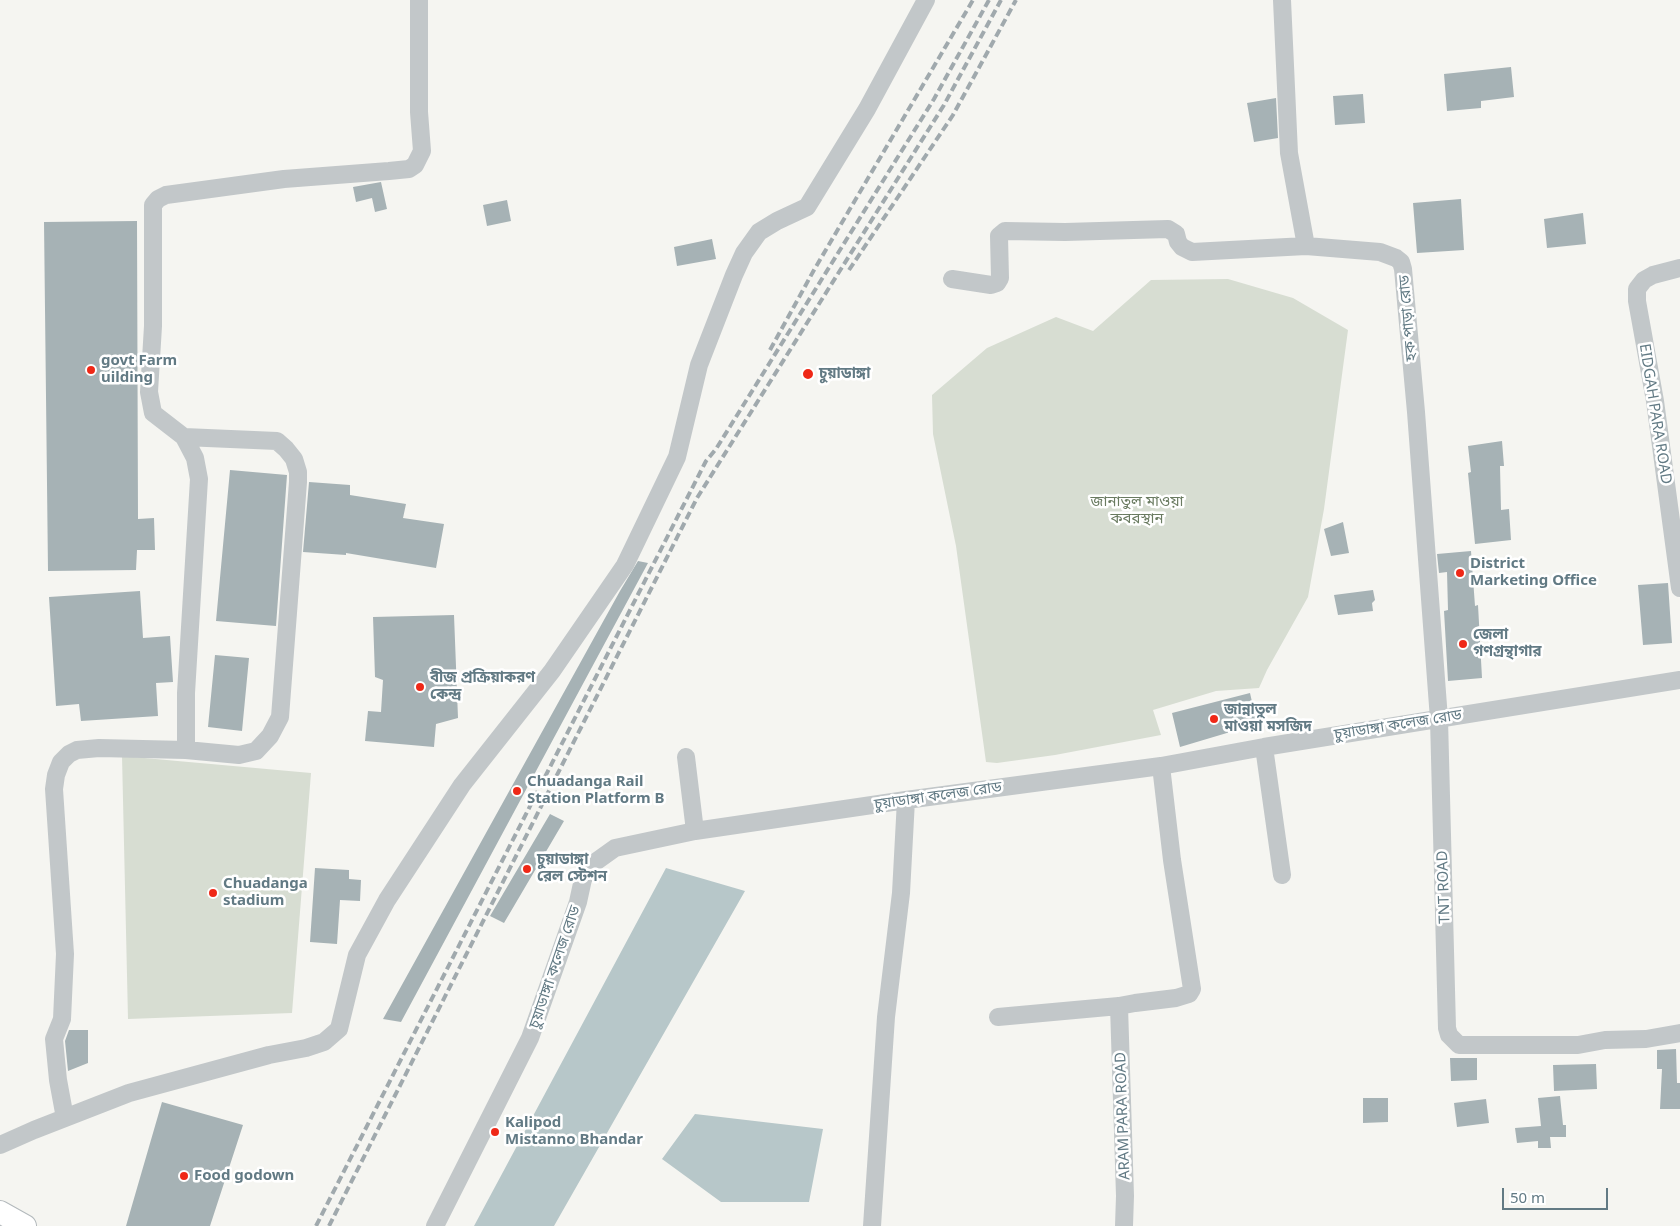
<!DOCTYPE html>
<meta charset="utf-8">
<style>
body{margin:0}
#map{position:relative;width:1680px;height:1226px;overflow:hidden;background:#f5f5f1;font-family:"Noto Sans",sans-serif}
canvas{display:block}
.scale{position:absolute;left:1502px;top:1188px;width:106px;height:22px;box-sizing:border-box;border:2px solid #627a84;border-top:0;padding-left:6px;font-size:15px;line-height:18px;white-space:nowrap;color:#627a84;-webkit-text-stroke:4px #fff;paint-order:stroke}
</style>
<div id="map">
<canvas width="1680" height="1226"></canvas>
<div class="scale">50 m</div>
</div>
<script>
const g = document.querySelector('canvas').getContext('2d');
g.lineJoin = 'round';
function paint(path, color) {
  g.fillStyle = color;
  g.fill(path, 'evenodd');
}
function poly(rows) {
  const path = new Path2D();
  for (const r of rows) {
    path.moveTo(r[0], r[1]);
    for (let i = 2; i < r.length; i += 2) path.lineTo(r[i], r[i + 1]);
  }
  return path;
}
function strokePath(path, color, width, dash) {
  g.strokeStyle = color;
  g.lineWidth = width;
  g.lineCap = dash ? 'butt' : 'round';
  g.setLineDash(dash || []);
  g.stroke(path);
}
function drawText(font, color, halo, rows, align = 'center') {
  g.font = font + ' "Noto Sans","Noto Sans Bengali",sans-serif';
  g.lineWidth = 5;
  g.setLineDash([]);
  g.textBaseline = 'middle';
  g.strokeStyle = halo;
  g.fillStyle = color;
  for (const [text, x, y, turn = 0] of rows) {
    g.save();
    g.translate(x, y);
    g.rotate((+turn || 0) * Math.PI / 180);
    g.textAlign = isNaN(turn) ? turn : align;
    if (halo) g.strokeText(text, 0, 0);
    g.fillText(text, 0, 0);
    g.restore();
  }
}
paint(poly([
 [1228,279,1293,298,1348,330,1324,509,1308,597,1267,670,1259,688,1216,691,1153,710,1161,735,1055,755,997,763,986,762,956,546,933,434,932,395,987,348,1056,317,1093,331,1151,280],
 [122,756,311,773,292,1013,128,1019]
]), '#d7ddd2');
paint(poly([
 [666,868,745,891,554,1226,474,1226],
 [695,1114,823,1129,809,1202,721,1202,662,1159]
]), '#b7c7c9');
paint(poly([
 [1511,67,1514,97,1481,101,1481,108,1447,111,1444,74],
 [1363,94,1365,123,1335,125,1333,96],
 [1276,98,1278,138,1254,142,1247,103],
 [381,182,387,209,375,212,372,198,356,202,353,187],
 [1461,199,1464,250,1417,253,1413,203],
 [507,200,511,221,487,226,483,205],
 [1583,213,1586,244,1547,248,1544,219],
 [137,221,138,519,154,518,155,550,137,550,136,570,48,571,44,222],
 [712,239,716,259,677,266,674,247],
 [1502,441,1504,466,1500,466,1501,510,1509,509,1511,540,1475,544,1468,473,1471,472,1468,446],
 [230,470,287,475,276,626,216,621],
 [309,482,350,485,350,495,406,504,403,518,444,524,436,568,346,553,346,555,303,552],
 [1343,522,1349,553,1331,556,1324,529],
 [1471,551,1475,606,1478,605,1482,678,1448,681,1444,611,1448,610,1447,572,1439,573,1437,554],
 [638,561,648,563,401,1022,383,1019,620,591],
 [1668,583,1672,643,1643,645,1638,585],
 [1373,590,1375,600,1372,603,1373,611,1338,615,1334,595],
 [140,591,143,638,170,636,173,682,156,683,158,716,81,721,79,704,56,706,49,597],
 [454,615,458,718,436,724,434,747,365,741,368,711,381,712,383,680,375,677,373,617],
 [215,655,249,658,242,731,208,727],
 [1250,693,1257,724,1180,747,1172,713],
 [550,814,564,821,504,923,490,916],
 [315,868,349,870,349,879,361,880,360,901,340,900,337,944,310,942],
 [69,1030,88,1030,88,1063,68,1071,65,1041],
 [1676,1049,1677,1083,1680,1083,1680,1109,1660,1109,1662,1069,1657,1069,1657,1050],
 [1450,1058,1477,1058,1477,1080,1451,1081],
 [1596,1064,1597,1089,1554,1091,1553,1065],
 [1560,1096,1563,1125,1566,1125,1566,1137,1550,1137,1551,1148,1538,1148,1538,1141,1517,1143,1515,1128,1541,1126,1538,1098],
 [1363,1098,1388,1098,1388,1122,1363,1123],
 [1486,1099,1489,1123,1457,1127,1454,1103],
 [162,1102,243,1125,210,1226,126,1226]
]), '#a6b2b5');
const major = poly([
 [0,1212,25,1226]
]);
strokePath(major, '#b3b9bc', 24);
strokePath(poly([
 [1282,0,1289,153,1306,246,1380,252,1396,258,1401,262,1403,269,1416,412,1439,719,1447,1028,1449,1035,1459,1045,1578,1045,1605,1040,1646,1039,1680,1033],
 [1680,268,1653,275,1644,280,1637,289,1637,301,1655,401,1680,588],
 [952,279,991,285,997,283,1000,278,999,236,1005,231,1065,232,1168,229,1176,234,1178,242,1182,247,1192,252,1306,246],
 [184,437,153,413,149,392,153,326,153,205,158,199,166,195,284,179,389,171,409,169,415,165,422,151,419,112,419,0],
 [1264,747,1282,875],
 [686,757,695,831],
 [1119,1006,1125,1196,1124,1226],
 [998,1017,1119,1006,1135,1003,1176,998,1189,994,1192,989,1172,860,1161,766],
 [65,1118,58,1080,54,1039,62,1019,65,954,54,789,56,775,61,762,69,754,77,750,99,748,186,750,239,755,256,751,270,736,280,717,298,482,298,472,294,459,286,449,277,441,184,437,195,458,199,479,186,693,186,750],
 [0,1145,34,1130,129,1093,269,1055,306,1048,324,1042,339,1029,357,955,387,900,462,785,552,671,625,565,677,457,699,365,734,275,744,253,759,232,777,221,807,207,867,109,926,0],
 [435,1226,530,1038,578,902,583,879,594,863,615,848,695,831,906,800,1161,766,1264,747,1680,680],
 [872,1226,886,1017,901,893,906,800]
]), '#c2c7c9', 18);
strokePath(major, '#fff', 22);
strokePath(poly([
 [849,270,953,115,1016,0],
 [770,350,814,270,973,0],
 [316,1226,706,461,716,449,934,99,989,0],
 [329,1226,697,498,944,105,1001,0]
]), '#a0a9ad', 4, [8, 4]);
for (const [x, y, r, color] of [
 [91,370,5,"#ef2817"],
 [808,374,6,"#ef2817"],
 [1460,573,5,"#ef2817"],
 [1463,644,5,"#ef2817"],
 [420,687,5,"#ef2817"],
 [1214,719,5,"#ef2817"],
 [517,791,5,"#ef2817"],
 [527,869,5,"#ef2817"],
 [213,893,5,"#ef2817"],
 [495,1132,5,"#ef2817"],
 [184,1176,5,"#ef2817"]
]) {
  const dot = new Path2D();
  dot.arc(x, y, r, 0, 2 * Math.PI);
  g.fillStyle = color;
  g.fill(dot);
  strokePath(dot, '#fff', 2);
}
drawText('15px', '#627a84', '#fff', [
 ["হক পাড়া রোড",1408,318,-95],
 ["EIDGAH PARA ROAD",1655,414,81],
 ["চুয়াডাঙ্গা কলেজ রোড",1398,725,-9],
 ["চুয়াডাঙ্গা কলেজ রোড",938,796,-8],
 ["TNT ROAD",1444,887,-92],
 ["চুয়াডাঙ্গা কলেজ রোড",555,967,-71],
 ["ARAM PARA ROAD",1123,1116,-92]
]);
drawText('bold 15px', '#627a84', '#fff', [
 ["govt Farm",101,361],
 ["uilding",101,378],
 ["চুয়াডাঙ্গা",819,374],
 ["District",1470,564],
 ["Marketing Office",1470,581],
 ["জেলা",1473,635],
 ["গণগ্রন্থাগার",1473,652],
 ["বীজ প্রক্রিয়াকরণ",430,678],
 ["কেন্দ্র",430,695],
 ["জান্নাতুল",1224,710],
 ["মাওয়া মসজিদ",1224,727],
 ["Chuadanga Rail",527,782],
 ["Station Platform B",527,799],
 ["চুয়াডাঙ্গা",537,860],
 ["রেল স্টেশন",537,877],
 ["Chuadanga",223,884],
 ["stadium",223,901],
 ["Kalipod",505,1123],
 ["Mistanno Bhandar",505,1140],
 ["Food godown",194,1176]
], 'left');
drawText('15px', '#6a7b61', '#fff', [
 ["জানাতুল মাওয়া",1137,502],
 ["কবরস্থান",1137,519]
]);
</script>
